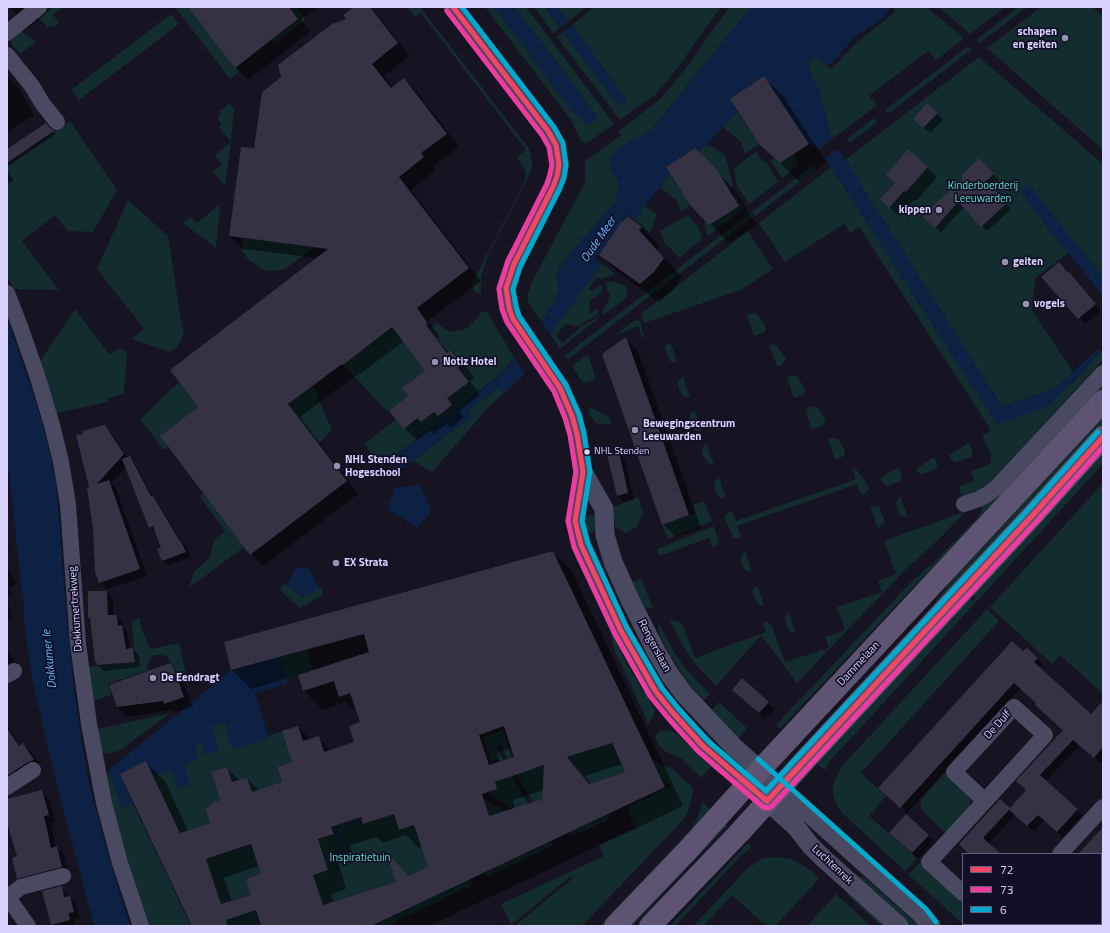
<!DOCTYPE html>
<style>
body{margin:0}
#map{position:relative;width:1110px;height:933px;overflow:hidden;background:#161421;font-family:"Titillium Web",sans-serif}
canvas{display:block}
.frame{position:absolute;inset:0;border:8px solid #d9d4ff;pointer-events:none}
.legend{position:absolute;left:962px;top:853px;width:140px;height:72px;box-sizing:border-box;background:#130f26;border:1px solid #625e7d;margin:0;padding:5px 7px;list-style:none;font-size:12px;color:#d9d4ff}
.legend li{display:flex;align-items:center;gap:8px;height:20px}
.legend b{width:20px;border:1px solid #625e7d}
</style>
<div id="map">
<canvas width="1110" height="933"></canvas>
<div class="frame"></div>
<ul class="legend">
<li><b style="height:5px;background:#f34667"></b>72</li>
<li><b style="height:5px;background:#f13a9d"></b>73</li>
<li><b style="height:5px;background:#00a9ce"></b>6</li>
</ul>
</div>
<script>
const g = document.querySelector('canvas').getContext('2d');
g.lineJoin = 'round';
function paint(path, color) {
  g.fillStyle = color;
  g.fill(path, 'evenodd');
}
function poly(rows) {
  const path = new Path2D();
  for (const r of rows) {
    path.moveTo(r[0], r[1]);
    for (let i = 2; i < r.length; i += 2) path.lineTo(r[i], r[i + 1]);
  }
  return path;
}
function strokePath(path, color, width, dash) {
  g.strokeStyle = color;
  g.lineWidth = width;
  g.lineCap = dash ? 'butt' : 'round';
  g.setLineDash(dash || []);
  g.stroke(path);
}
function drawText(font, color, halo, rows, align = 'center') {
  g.font = font + ' "Titillium Web",sans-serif';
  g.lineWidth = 3.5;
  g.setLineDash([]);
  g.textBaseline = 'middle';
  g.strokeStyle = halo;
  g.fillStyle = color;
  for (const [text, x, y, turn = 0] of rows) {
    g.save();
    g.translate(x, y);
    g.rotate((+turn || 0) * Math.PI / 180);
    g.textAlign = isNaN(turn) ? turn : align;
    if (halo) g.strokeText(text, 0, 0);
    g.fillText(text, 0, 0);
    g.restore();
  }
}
paint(poly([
 [50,7,63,7,53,15,59,23,55,26,51,26,48,28,38,17],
 [175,7,188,7,239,72,230,79],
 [289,7,297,7,306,19,275,43,272,40,298,19],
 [407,7,420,7,527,146,531,154,532,167,529,176,488,255,483,270,481,277,481,293,476,292,473,289,472,285,473,281,524,183,526,175,525,170,517,157,526,150,421,13,415,17],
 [485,7,494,7,571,110,593,122,596,116,558,63,514,7,526,7,614,124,587,143,581,141,571,120],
 [534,7,545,7,560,28,553,33],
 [558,7,586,7,569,21],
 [594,7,721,7,694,44,682,62,664,85,655,95,620,120,557,37,563,32,617,104,626,99,572,25],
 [730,7,751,7,649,132,639,138,628,142,609,157,612,170,619,184,615,203,571,252,556,274,558,284,558,293,551,306,541,321,528,302,528,294,532,282,585,182,585,161,621,135,619,131,659,100,669,89,688,65,719,21],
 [893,7,926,7,962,36,963,38,962,40,936,60,928,51,869,96,877,105,837,136,836,135,832,139,818,88,808,67,808,61,815,56,831,69,858,41,894,13,894,8],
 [939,7,1005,7,970,34],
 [1018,7,1027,7,980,43,976,40],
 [1041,7,1092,7,1103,16,1103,150,987,48],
 [171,14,179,24,79,100,71,90],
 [21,31,36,41,20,54,13,46,11,42,13,37],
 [968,46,972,49,888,114,885,110],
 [979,57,1103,164,1103,277,1078,246,1035,278,1032,311,1073,372,1060,384,1053,389,1002,407,845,160],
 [229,103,234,108,231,142,225,187,213,172,222,164,215,155,231,142,219,127,221,125,217,118,221,114,219,112],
 [737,111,759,144,745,154,741,142,723,127],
 [874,118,877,122,850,143,847,139],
 [70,121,117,190,93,232,68,231,55,215,22,241,59,290,14,289,7,275,7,165],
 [707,145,713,147,725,155,729,169,733,189,730,191,698,151],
 [757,152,759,157,767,163,778,182,749,204,737,186,734,168,751,155],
 [794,154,798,166,782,178,771,161,774,158,780,163],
 [813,165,816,169,755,216,752,212],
 [831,167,997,424,1073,382,1100,352,1098,350,1099,349,1103,353,1103,360,990,483,977,492,962,497,958,487,974,481,971,471,986,466,989,464,991,461,991,454,982,436,991,430,859,227,850,233,844,224,785,262,759,223],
 [670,174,690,205,686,209,681,212,677,201,660,187],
 [735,194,744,208,708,236,704,224,706,221,739,206,732,195],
 [128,200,168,236,179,308,184,334,177,347,170,352,132,339,144,329,97,269],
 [220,204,216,248,183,223,190,217,197,223],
 [645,206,657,214,650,233,643,226,634,220],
 [750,213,753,217,567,360,564,356],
 [689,215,691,220,698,226,702,239,679,258,665,243,660,231,677,221],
 [748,231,773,269,741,290,644,323,641,314],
 [243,238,298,245,321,242,285,269,274,271,264,270,248,259,242,251],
 [602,264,615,273,613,275,601,279,597,277,588,289,591,291,602,285,602,292,589,302,590,313,598,309,599,314,576,327,574,325,565,324,556,336,562,343,579,329,578,328,600,316,600,317,560,349,550,334],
 [610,281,626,285,627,297,604,315,603,308,606,306,610,295,607,291,606,283],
 [75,309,110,355,120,348,127,353,124,393,107,399,107,402,57,413,40,361],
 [482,312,487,312,514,357,498,377,498,376,409,445,390,459,382,467,364,444,396,419,404,428,417,418,421,422,434,412,438,416,452,405,447,398,469,381,458,368,462,365,452,350,447,353,429,329,437,323,445,329,451,332,463,330,469,327,478,317,480,314],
 [752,313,755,313,758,315,765,326,766,329,764,332,754,336,747,315],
 [635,320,639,321,641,323,644,337,642,338,638,326,614,336],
 [398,323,403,341,428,375,416,377,402,388,408,397,388,412,343,365],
 [670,342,674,352,677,363,671,362,667,355,665,346],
 [773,344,776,345,778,347,786,359,782,365,777,366,769,345],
 [588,354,596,380,583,383,572,366],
 [683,376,686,386,690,397,684,397,679,389,678,381],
 [793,376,796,376,799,379,805,389,804,393,801,396,794,398,787,377],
 [1103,381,1103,390,983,520,920,580,780,729,779,729,776,725,910,583,937,559,978,517,981,512,983,504],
 [179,382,198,407,160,436,169,448,164,450,140,419],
 [311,382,313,385,332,430,318,444,288,404,301,394],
 [499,387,504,393,486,410,432,472,413,461,471,416,468,411],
 [813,406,818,408,826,420,822,426,812,430,805,409],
 [590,407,610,418,611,424,598,424,588,415],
 [694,410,698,420,701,431,698,431,695,430,691,423,689,415],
 [1103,412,1103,426,1046,489,801,749,921,619,936,602,953,577],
 [832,438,838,439,845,451,844,456,835,460,828,439],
 [706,443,714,465,708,463,703,456,702,448],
 [968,443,972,449,972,453,971,457,957,462,952,461,949,455],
 [1103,448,1103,464,830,761,825,770,824,770,815,762,968,596,973,601,976,598,971,593],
 [934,457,937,463,937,467,934,470,922,474,918,473,916,469],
 [898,467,902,476,902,479,899,482,888,486,884,484,880,479],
 [852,468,857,470,868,485,869,489,865,494,861,495,857,484,737,526,741,537,736,539,733,538,732,535,725,519,725,516,729,512,732,510,736,521,845,483,856,479],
 [719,477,722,488,726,498,720,498,715,490,714,482],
 [1103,483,1103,694,1060,655,1052,664,990,607],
 [203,493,244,547,189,588,194,572,210,557,214,540,225,531,199,496],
 [900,496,908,517,900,516,897,509,896,502],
 [638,497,643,512,637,527,625,533,615,526,613,507],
 [704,501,712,521,668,539,662,525,696,513,693,505],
 [875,506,879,507,884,519,884,523,878,528,870,507],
 [966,511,939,539,906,569,883,593,797,683,761,635,716,686,698,667,690,657,679,639,669,619,682,623,695,658,766,632,763,622,765,621,768,622,772,626,785,662,829,648,825,637,845,630,837,607,882,592,878,581,896,574,884,541],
 [597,513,598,526,592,533,587,531,582,519],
 [714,526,718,539,718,544,713,548,709,538,659,556,657,549],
 [745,551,752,572,746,571,741,564,741,556],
 [641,578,653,608,648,608,644,607,628,584],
 [284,583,302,597,321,587,323,595,300,608,280,590],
 [757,586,761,596,764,606,758,604,754,598,752,590],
 [987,609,999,621,861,773,886,796,869,816,917,858,905,871,842,813,835,801,833,794,833,787,835,779,842,766],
 [789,612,792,622,796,633,789,631,786,625,785,617],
 [140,618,141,627,150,649,179,643,187,678,179,682,173,666,171,666,171,662,168,658,163,655,157,655,152,656,149,661,147,666,148,670,108,684,111,695,94,701,87,667,126,662,135,659,132,621],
 [659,624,674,652,686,669,710,694,704,700,703,700,691,687,671,657,660,636,658,630],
 [608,625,615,627,621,652,627,665,653,706,655,712,653,717,648,724,636,696,615,652],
 [307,650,313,670,287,679,281,657],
 [591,699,625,772,533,802,500,745,496,747,528,804,513,809,487,792,497,789,495,782,505,778,499,759,491,762,483,737,503,730,517,774,568,758,571,756,594,749],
 [719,702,747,728,737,740,712,710],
 [170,713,119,751,104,754,102,752,98,729],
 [224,722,269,738,268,736,282,731,292,762,277,767,287,798,252,792,247,777,232,782,227,767,211,772,221,802,215,802,210,804,211,806,205,808,210,823,180,833,153,775,172,770,184,764,194,744,201,742,212,726],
 [667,730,674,732,678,735,699,756,711,767,701,778,682,759,675,755,666,752,659,746,655,737,659,732],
 [652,759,661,765,673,769,692,787,693,793,688,812,683,820,582,926,515,926,573,878,571,876,511,925,501,904,604,856,599,844,636,828,627,808,671,786,661,778],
 [109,770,122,808,133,804,191,926,147,926,113,816,107,777],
 [945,773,966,792,971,800,969,807,946,833,923,812,920,806,922,798],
 [483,799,505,811,489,816],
 [702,803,704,803,712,811,604,926,599,926,691,829,698,817],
 [610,813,607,820,575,835,567,833],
 [394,814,414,825,429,867,403,880,320,906,318,890,313,875,328,870,318,840,334,834,329,818,361,817,364,824],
 [724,822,727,826,656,901,632,926,625,926],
 [267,839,261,874,246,879,251,895,236,900,241,915,256,910,261,926,228,926,206,859],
 [551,841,553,846,487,877,485,872],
 [748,843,751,847,751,848,741,856,675,926,670,926],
 [779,857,791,859,802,865,811,871,819,879,775,926,766,926,732,895,703,926,693,926,749,867,763,858],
 [920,862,963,901,963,924,909,875],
 [861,877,865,878,919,926,904,926,859,878],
 [470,879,473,885,386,926,371,926],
 [848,891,889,926,881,926,848,896,847,894],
 [836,894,871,926,807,926]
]), '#132c2d');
paint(poly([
 [494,7,514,7,558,63,596,116,593,122,587,125,571,110],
 [545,7,558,7,569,21,560,28],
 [751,7,890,7,888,12,882,19,856,36,831,64,827,65,815,56,808,61,808,67,818,88,832,139,1002,407,1053,389,1060,384,1073,372,1097,350,1100,352,1049,406,997,424,831,167,815,145,809,144,764,76,730,99,737,111,707,145,698,151,694,148,666,167,670,174,634,220,627,214,595,259,602,264,523,371,525,374,504,393,499,387,468,411,471,416,399,471,390,460,498,377,508,366,551,306,558,292,558,284,556,274,571,252,615,203,619,184,612,170,609,157,628,142,639,138,649,132],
 [572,25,626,99,627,104,623,106,617,104,563,32],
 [1026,185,1030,186,1103,277,1103,296,1035,212,1020,191,1020,189],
 [7,318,41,418,51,459,56,486,59,518,67,621,74,690,85,763,89,784,108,855,130,926,94,926,57,785,33,684,24,622,24,610,16,538,9,471,7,465],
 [420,485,431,512,417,528,388,509,394,488],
 [296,568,309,568,319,589,302,597,287,585],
 [281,657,288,683,255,693,269,738,232,749,224,722,212,726,219,750,205,755,201,742,194,744,198,759,184,764,190,785,178,789,172,770,124,784,133,804,122,808,109,770,231,670],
 [336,823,347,858,344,859,333,824]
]), '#0d2144');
paint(poly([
 [832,139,839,148,824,159,817,151],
 [540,319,551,336,526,371,526,372,525,374,513,355]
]), '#161421');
paint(poly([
 [9,7,50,7,51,9,29,27],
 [189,7,317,7,301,20,310,32,248,80,236,67],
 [356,7,370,7,376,13,410,56,384,76,393,88,404,79,417,92,459,147,433,166,436,170,411,190,481,281,428,321,440,337,437,338,449,353,451,351,464,364,474,378,470,381,480,395,459,411,464,417,451,428,447,424,434,434,430,430,417,440,404,428,410,397,427,371,404,341,356,377,355,376,300,417,358,494,263,566,251,554,200,407,318,258,243,249,230,236,255,150,282,78,348,19],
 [7,76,19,88,34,116,7,131],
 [764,78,783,96,827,163,799,181,760,143],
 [937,113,943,120,930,133,920,125],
 [50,130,56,134,7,167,7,150],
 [694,150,734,189,757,225,729,243,690,204],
 [908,150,937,177,916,201,914,200,899,216,881,199,896,183],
 [979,160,999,180,991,187,1011,209,987,231,964,207,941,232,930,223],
 [7,169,13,181,7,184],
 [641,227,660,246,657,250,682,277,673,290,659,302,619,273,600,254],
 [1068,274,1075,279,1101,311,1085,324,1042,277],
 [625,338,638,351,701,528,676,537,663,524],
 [105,426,112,434,128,458,129,457,134,462,153,497,157,502,180,540,185,545,190,557,168,565,163,561,159,550,162,548,156,531,155,532,150,527,126,467,111,483,116,488,147,576,107,589,100,582,90,488],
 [619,453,625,459,634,500,624,502,617,496],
 [7,545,10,550,7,551],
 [553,552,572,571,683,806,429,926,193,926,146,763,165,781,188,831,212,823,221,801,227,768,239,780,247,778,259,791,283,783,293,762,298,727,311,740,318,737,331,750,355,742,361,723,359,715,346,702,323,710,304,691,299,675,251,689,232,670,225,643],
 [512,748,516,758,500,763,497,753],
 [623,764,627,772,591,784,585,776],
 [544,790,543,800,515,809,513,800],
 [406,835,419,848,423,847,430,867,397,882,334,903,331,894,346,889,337,858,352,853,350,845,377,837,383,843],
 [259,866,262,875,252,895,232,902,224,878],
 [7,567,17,583,9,589,12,593,7,596],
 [107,592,113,598,113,616,117,616,123,622,123,628,127,632,130,649,133,649,139,655,140,667,104,671,98,665,91,620,89,618],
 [7,601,12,617,7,618],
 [7,648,19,670,7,677],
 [1027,649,1043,664,1039,668,1091,716,1103,703,1103,759,1100,763,1080,745,1046,781,1083,815,1063,837,1044,820,1034,831,1015,815,988,844,999,854,970,854,1000,801,1010,810,1027,791,1064,730,1037,703,1021,688,907,813,885,793],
 [170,664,179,674,183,680,193,706,175,713,172,710,127,717,117,707],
 [743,680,774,709,765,719,740,696],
 [7,725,20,746,23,744,31,752,41,767,35,769,7,789],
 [42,791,49,799,56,822,51,823,56,847,64,855,69,874,25,885,18,878,19,857,11,833,7,829,7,797,9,800],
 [928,835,934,841,918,859,897,839],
 [1103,838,1103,869,1101,867,1101,854,1080,854],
 [61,887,68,894,68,897,75,903,80,918,74,920,76,926,53,926,52,924],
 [1034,924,1065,924,1067,926,1033,926]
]), '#0007');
paint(poly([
 [188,7,289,7,298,19,235,68],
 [354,7,370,7,398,43,372,64,391,88,404,78,447,134,421,153,424,157,399,177,469,268,417,308,428,324,426,325,447,353,451,350,462,365,458,368,469,382,447,398,452,405,438,416,434,412,421,422,417,418,404,429,389,411,408,396,402,388,425,371,392,327,343,365,342,364,288,404,347,481,250,555,160,436,198,407,170,370,328,249,229,236,241,147,254,148,262,92,281,77,278,65,332,24,346,19,343,15],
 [764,76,809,144,780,163,759,144,730,99],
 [927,103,938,113,923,128,913,119],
 [46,123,50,128,54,131,7,163,7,149],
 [695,148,716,169,739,206,709,225,690,205,666,167],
 [908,149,928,167,906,192,904,191,889,208,880,199,895,183,886,175],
 [979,158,994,174,986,181,1007,203,981,227,958,202,935,228,923,217,934,205,963,179,961,176],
 [627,216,642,227,639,230,664,258,654,272,640,284,599,255,622,221,623,221],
 [1059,262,1068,273,1069,272,1096,304,1078,319,1041,277],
 [626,337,689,515,662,525,602,354],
 [105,425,124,454,97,484,109,480,140,569,99,583,95,572,93,529,87,488,89,487,76,435,83,434,82,431],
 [619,452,628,493,617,496,607,455],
 [130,456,151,496,153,496,179,540,180,540,186,552,162,561,157,549,161,548,153,526,149,528,122,459],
 [553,551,665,787,371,926,261,926,256,910,226,920,228,926,192,926,120,774,146,761,180,833,210,823,205,808,211,806,210,804,220,800,211,772,227,767,232,782,247,777,252,792,282,782,277,767,292,762,282,731,298,726,303,741,319,736,324,752,354,742,349,726,360,722,350,693,339,697,334,681,303,691,298,675,369,652,364,634,231,670,224,642],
 [504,726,514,757,489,765,479,735],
 [612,743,625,772,589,784,567,757],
 [544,765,542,799,489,816,482,794,497,789,495,782],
 [394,814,399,830,414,825,428,867,409,876,387,853,396,882,323,905,313,875,328,870,318,839,334,834,331,827,361,817,363,824],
 [251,844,261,874,246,879,251,895,221,904,206,859],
 [88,591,107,591,108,615,117,615,118,626,122,625,126,649,133,648,135,662,97,665,96,662,95,662,90,618,88,618],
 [1012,641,1023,651,1027,648,1038,658,1034,662,1091,714,1103,701,1103,747,1094,758,1073,740,1040,775,1078,809,1057,832,1038,815,1027,826,1009,810,983,838,1001,854,969,854,959,844,1000,799,1010,808,1026,790,1016,781,1063,730,1035,705,1036,703,1014,683,900,808,878,788],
 [170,663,174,669,184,697,164,704,163,701,117,707,109,685],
 [742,678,769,702,759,713,732,690],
 [7,728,19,746,23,743,34,760,28,762,7,776],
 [42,790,49,815,44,816,51,848,57,846,62,867,17,879,12,858,17,856,7,823,7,799],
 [906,814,929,835,912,853,889,833],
 [1103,827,1103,854,1078,854],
 [62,886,64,897,70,896,74,912,69,913,70,920,51,925,42,891]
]), '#343243');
strokePath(poly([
 [7,33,39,7],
 [7,55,32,86,42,103,57,122],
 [7,293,21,329,38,378,52,425,61,462,68,504,78,644,89,724,104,803,120,863,141,926],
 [964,504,979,499,988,494,997,487,1103,373],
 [7,675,14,671],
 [1014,707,1045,735,985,801,954,772,1014,707],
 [7,787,33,770],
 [1060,854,1103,807],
 [963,893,929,862,985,801],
 [7,896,28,926],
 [8,897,21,887,63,876],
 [1101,916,1103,914],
 [1085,924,1087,926],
 [995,926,997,924]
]), '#4a4962', 16);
strokePath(poly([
 [453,7,548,131,556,145,559,165,557,176,553,187,514,264,506,288,507,298,509,308,513,319,560,388,572,416,577,434,583,472,575,521,581,545,586,557,621,631,656,692,673,713,689,731,715,757,767,801,796,827,810,845,823,858,899,926],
 [583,472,604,509,605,535,613,562,631,602,656,651,670,675,684,694,734,747,802,807,921,914,931,926]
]), '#4a4962', 19);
strokePath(poly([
 [615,926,687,851,760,770,1103,401],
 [650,926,740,832,806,759,1032,516,1103,437]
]), '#5e5373', 22);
strokePath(poly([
 [453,7,548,131,556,145,559,165,557,176,553,187,514,264,506,288,509,308,513,319,560,388,572,416,577,434,583,472,575,521,581,545,621,631,656,692,673,713,703,746,767,801,1032,516,1103,437]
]), '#f34667', 5);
strokePath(poly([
 [447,11,542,135,549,147,552,165,550,174,547,184,508,261,499,289,502,309,507,322,554,391,565,418,570,435,576,472,568,521,574,547,615,634,650,696,668,718,698,751,763,807,768,808,772,806,1037,521,1103,447]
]), '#f13a9d', 5);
strokePath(poly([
 [462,7,554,127,563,143,566,165,564,178,559,190,520,267,513,289,516,306,519,316,566,385,579,414,584,433,590,472,582,521,588,543,627,628,662,688,678,708,708,741,766,791,1027,511,1098,432],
 [758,759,926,909,936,922]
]), '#00a9ce', 5);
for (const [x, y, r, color] of [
 [1065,38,4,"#9591b1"],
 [939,210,4,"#9591b1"],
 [1005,262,4,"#9591b1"],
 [1026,304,4,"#9591b1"],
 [435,362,4,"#9591b1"],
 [635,430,4,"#9591b1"],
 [587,452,3.5,"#d9d4ff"],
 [337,466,4,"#9591b1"],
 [336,563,4,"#9591b1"],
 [153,678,4,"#9591b1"]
]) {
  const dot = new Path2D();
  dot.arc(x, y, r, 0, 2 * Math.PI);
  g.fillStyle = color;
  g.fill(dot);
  strokePath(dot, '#130f26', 1.5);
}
drawText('10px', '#d9d4ff', '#130f26', [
 ["NHL Stenden",594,452]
], 'left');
drawText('bold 11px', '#d9d4ff', '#130f26', [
 ["schapen",1057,32,"right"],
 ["en geiten",1057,45,"right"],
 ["kippen",931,210,"right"],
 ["geiten",1013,262],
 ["vogels",1034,304],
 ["Notiz Hotel",443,362],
 ["Bewegingscentrum",643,424],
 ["Leeuwarden",643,437],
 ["NHL Stenden",345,460],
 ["Hogeschool",345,473],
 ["EX Strata",344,563],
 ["De Eendragt",161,678]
], 'left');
drawText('11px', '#5fe0c0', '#130f26', [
 ["Kinderboerderij",983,186],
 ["Leeuwarden",983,199],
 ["Inspiratietuin",360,858]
]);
drawText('11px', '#d9d4ff', '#130f26', [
 ["Dokkumertrekweg",76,609,-94],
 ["Rengerslaan",654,646,62],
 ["Dammelaan",859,664,-47],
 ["De Dulf",998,725,-48],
 ["Luchtenrek",832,865,43]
]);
drawText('italic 12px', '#62b6ff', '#130f26', [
 ["Oude Meer",599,240,-55],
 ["Dokkumer Ie",50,659,-96]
]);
</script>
